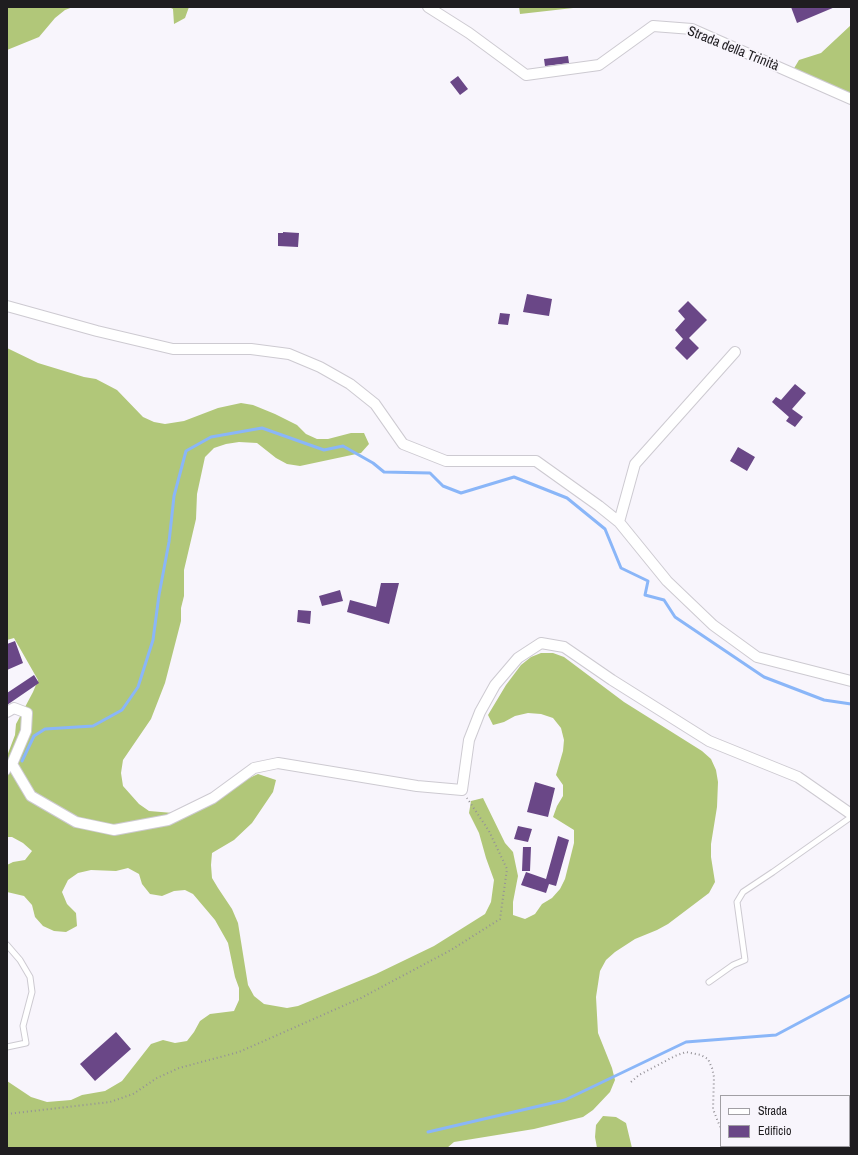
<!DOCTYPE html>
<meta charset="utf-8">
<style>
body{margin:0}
#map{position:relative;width:858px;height:1155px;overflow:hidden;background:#f8f5fc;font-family:"Archivo Narrow",sans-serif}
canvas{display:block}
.frame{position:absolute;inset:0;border:8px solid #1f1d20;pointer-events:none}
.legend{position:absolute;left:720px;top:1095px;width:130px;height:52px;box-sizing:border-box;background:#f8f5fc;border:1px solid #a19fa4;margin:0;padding:5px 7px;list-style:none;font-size:12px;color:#1f1d20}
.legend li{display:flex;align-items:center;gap:8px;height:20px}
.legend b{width:20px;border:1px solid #a19fa4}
</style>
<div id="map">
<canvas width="858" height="1155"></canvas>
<div class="frame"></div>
<ul class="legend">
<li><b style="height:5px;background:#fff"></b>Strada</li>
<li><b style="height:11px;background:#6a4787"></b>Edificio</li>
</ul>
</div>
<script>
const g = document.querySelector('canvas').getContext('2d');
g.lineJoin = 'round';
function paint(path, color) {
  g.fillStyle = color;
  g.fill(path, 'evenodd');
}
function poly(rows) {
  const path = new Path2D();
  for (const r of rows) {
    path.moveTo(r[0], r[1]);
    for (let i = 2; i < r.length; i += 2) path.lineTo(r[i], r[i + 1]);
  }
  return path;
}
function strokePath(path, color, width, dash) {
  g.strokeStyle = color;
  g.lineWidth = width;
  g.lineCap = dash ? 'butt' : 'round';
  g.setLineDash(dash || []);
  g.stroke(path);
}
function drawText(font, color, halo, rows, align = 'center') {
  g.font = font + ' "Archivo Narrow",sans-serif';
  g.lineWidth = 4;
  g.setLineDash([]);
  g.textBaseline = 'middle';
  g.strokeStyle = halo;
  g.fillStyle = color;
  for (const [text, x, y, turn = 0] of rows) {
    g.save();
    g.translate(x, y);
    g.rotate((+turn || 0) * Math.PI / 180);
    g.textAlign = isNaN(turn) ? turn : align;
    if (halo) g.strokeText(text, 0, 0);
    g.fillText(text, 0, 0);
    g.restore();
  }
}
paint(poly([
 [7,7,73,7,65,10,55,18,39,37,7,50],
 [169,7,189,7,185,18,174,24,173,9],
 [519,7,582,7,520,14],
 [851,25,851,97,793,70,799,60,821,53],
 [7,348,38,363,84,377,96,379,117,390,143,417,154,422,165,424,184,421,218,408,241,403,253,405,275,414,297,425,306,434,317,439,328,439,351,433,364,433,369,444,361,453,300,466,287,464,276,458,257,443,239,442,226,444,214,448,205,457,197,494,196,519,184,570,184,596,181,608,181,621,165,683,151,719,123,760,121,773,123,786,139,804,149,811,173,813,258,774,276,780,273,792,252,823,234,840,212,853,211,865,212,878,218,888,232,909,238,923,248,985,254,996,264,1004,287,1008,298,1006,376,974,434,946,485,914,491,902,494,880,486,858,479,833,469,813,471,801,483,798,505,843,513,852,518,876,513,902,513,915,525,919,535,914,542,904,552,898,560,889,565,879,574,843,574,830,553,817,557,806,563,796,563,785,556,775,563,751,564,740,561,728,553,718,541,714,528,713,515,716,504,722,493,725,488,715,506,685,521,665,531,657,541,653,553,653,564,657,624,702,702,751,711,759,716,770,718,782,717,807,711,844,711,857,715,882,709,893,668,924,657,930,635,939,615,952,606,960,600,971,596,997,598,1033,612,1068,615,1080,610,1092,593,1110,583,1117,534,1129,454,1142,447,1148,7,1148,7,1081,31,1097,47,1102,71,1100,82,1095,105,1091,122,1081,151,1044,163,1040,175,1043,187,1041,194,1032,200,1021,210,1014,234,1011,239,1000,239,988,235,977,228,943,215,920,193,894,185,890,174,891,162,896,150,894,142,884,139,874,128,868,116,871,91,870,78,873,68,880,62,892,67,904,76,913,77,926,66,932,54,931,43,926,35,917,32,905,24,896,7,892,7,865,13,862,25,860,32,851,23,843,12,837,7,837,7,756,15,735,16,724,33,692,38,680,14,638,7,640],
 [603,1116,616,1117,626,1123,632,1148,597,1148,595,1137,596,1125]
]), '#b1c779');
strokePath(poly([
 [22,761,34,736,45,729,93,726,122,710,138,687,153,640,159,595,169,542,174,496,186,451,211,437,262,428,324,450,343,446,373,463,384,472,430,473,443,486,461,493,514,477,567,498,605,529,621,568,648,581,645,595,664,600,675,617,764,677,824,700,851,704],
 [428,1132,565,1100,686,1042,776,1035,851,995]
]), '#8ab6f8', 3);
paint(poly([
 [791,7,835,7,797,23],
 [568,56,569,63,545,66,544,59],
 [458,76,468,89,460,95,450,82],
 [283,232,299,233,298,247,278,246,278,233,283,233],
 [527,294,552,299,549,316,523,312],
 [688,301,707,320,689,338,699,348,687,360,675,348,683,339,675,330,685,319,678,311],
 [500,313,510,314,508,325,498,324],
 [795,384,806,393,792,409,803,417,795,427,786,421,789,417,772,402,776,397,781,400],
 [738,447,755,457,747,471,730,461],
 [381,583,399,583,389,624,347,612,350,600,376,607],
 [340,590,343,601,322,606,319,596],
 [298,610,311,611,310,624,297,622],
 [15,641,23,663,7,670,7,644],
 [34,675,39,683,7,705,7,693],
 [535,782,555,788,548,817,527,812],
 [518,826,532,829,528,842,514,839],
 [558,836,569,840,556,886,549,884,546,893,521,885,526,872,546,879],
 [523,847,531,847,530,871,522,871],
 [116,1032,131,1049,95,1081,80,1064]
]), '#6a4787');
const lane = poly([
 [7,772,12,764],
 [7,945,20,960,30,977,32,992,23,1026,26,1043,7,1047],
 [709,982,733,965,745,960,737,902,743,892,773,872,851,817]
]);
const street = poly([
 [428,7,469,33,526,75,599,65,653,26,692,29,851,99],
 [7,306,97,331,173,349,251,349,289,354,320,367,350,384,375,404,403,444,446,461,536,461,599,506,619,522,667,581,713,625,757,657,851,681],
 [619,522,635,464,735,352],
 [7,712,14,708,27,713,26,731,12,764,31,796,76,822,114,830,168,820,213,798,254,768,278,763,417,786,462,790,469,740,480,712,495,685,518,658,541,643,564,647,612,680,709,741,798,777,851,814]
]);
strokePath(lane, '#cdcad1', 7);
strokePath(street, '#cdcad1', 12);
strokePath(poly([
 [631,1082,639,1075,675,1056,686,1052,701,1055,708,1059,712,1068,714,1077,713,1109,718,1122,721,1128],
 [7,1114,110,1102,133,1094,157,1078,179,1068,239,1052,361,998,451,950,500,919,507,869,489,831,467,798],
 [745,1146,747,1148]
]), '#949197', 2, [1, 3]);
strokePath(lane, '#fff', 5);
strokePath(street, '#fff', 10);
drawText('14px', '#1f1d20', '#f8f5fc', [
 ["Strada della Trinità",733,49,22]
]);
</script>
